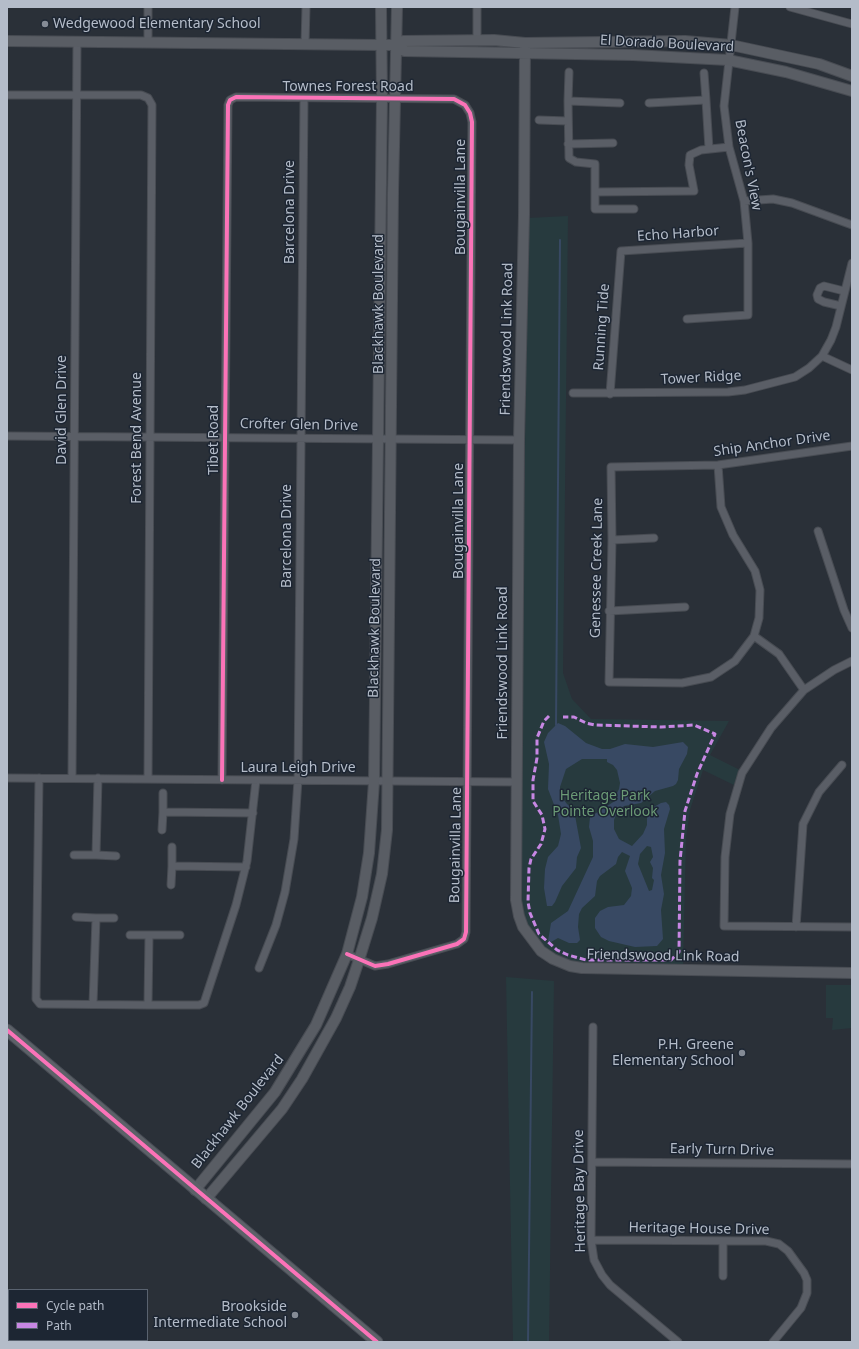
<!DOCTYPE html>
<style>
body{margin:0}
#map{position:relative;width:859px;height:1349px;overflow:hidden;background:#2a3038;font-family:"Noto Sans",sans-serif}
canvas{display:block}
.frame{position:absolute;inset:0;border:8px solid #b4bcc9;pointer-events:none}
.legend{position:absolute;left:8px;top:1289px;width:140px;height:52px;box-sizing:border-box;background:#1d2633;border:1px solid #59626f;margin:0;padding:5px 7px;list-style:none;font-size:12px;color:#b4bcc9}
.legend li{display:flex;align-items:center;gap:8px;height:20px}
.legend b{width:20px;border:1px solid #59626f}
</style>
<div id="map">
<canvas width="859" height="1349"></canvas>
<div class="frame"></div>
<ul class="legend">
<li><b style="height:5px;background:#fb73b8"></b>Cycle path</li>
<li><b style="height:5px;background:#c787e3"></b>Path</li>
</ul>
</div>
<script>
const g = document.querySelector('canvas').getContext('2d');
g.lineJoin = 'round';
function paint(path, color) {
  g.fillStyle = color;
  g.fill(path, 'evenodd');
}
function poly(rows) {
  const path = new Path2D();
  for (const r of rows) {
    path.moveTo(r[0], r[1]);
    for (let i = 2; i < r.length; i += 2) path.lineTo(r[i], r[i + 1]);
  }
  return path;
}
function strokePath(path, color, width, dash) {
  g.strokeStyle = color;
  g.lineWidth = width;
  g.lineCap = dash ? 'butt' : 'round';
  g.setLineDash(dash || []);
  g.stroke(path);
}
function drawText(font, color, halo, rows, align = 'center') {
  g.font = font + ' "Noto Sans",sans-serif';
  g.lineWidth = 3;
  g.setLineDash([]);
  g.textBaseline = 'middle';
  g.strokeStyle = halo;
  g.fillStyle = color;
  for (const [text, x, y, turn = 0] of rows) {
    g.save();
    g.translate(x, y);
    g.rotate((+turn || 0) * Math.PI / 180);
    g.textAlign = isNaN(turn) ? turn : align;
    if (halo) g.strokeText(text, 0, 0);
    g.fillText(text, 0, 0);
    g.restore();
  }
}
paint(poly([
 [568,216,563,673,572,699,591,719,729,721,710,755,740,770,734,785,703,770,690,810,686,838,683,967,587,966,559,958,545,949,525,924,519,900,528,218],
 [506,977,554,981,549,1342,513,1342],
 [826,985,852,985,852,1028,832,1030,833,1018,826,1018]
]), '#273a3e');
paint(poly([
 [558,723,565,726,586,743,602,749,610,749,625,744,653,747,683,742,688,747,687,754,679,769,678,780,676,784,673,786,655,791,641,803,624,806,617,812,614,820,614,829,619,839,632,846,643,834,647,825,647,817,652,808,661,803,666,802,669,805,670,809,664,829,665,853,661,875,664,894,661,910,663,939,657,946,635,947,609,941,601,937,595,928,595,918,600,911,608,907,624,905,631,896,632,888,625,871,630,856,622,852,618,857,616,864,600,876,597,881,595,896,582,908,579,914,578,927,580,940,577,943,569,943,558,938,551,942,548,941,551,923,568,911,593,857,593,841,589,827,590,817,618,799,616,795,619,789,620,783,617,770,613,765,607,762,607,759,582,759,566,769,560,787,560,795,567,804,574,810,581,848,577,857,576,868,562,886,555,902,552,906,547,906,544,888,545,869,548,857,558,846,561,834,558,815,548,789,549,764,544,742,548,733],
 [647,846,651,847,653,857,650,862,653,868,652,878,654,880,652,890,649,891,638,864,640,854]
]), '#384963');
strokePath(poly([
 [556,725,560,240],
 [528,1342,532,992]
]), '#384963', 2);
const street = poly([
 [790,7,852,24],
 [477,41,477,7],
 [148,43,148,7],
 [305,44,306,7],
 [569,72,568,101,620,103],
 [704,73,706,100],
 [7,95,141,95,148,98,152,105,148,779],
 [568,101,569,158,576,162,595,164,595,192,694,191,689,165,690,155,701,150,729,147],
 [649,103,706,100,709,149],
 [539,120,568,121],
 [568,144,613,143],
 [595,192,595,209,634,209],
 [744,201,773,199,792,203,852,225],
 [841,306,824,302,818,299,817,295,820,288,824,286,844,291],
 [687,319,748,315,748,243,744,201,729,147,724,106,735,7],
 [822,356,852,370],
 [573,393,728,392,745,390,795,377,809,368,822,356,831,340,836,327,852,263],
 [610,394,621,251,748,243],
 [7,436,519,440],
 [718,465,721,507,733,535,755,571,760,590,759,618,754,636,735,661,711,677,682,683,609,682,612,540,611,467,718,465,852,446],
 [818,531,844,610,852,628],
 [612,540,654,538],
 [609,611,685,607],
 [754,636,779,654,804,690],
 [852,661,834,670,804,690,771,728,742,773,730,814,725,857,724,926,852,927],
 [7,778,517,782],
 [39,778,36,999,40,1004,147,1005,199,1005,204,1003,236,905,247,861,256,780],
 [72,778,77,42],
 [222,780,228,105,230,100,236,97,454,99,465,105,470,113,472,122,466,932,464,939,457,944,388,964,375,966,347,954],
 [163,793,163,812,253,813],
 [162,830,163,812],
 [172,847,172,866,246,867],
 [74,855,96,855,98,778],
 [96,855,116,856],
 [171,885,172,866],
 [76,917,96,918],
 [796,927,803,824,819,792,842,765],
 [130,935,149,935],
 [259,968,276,925,285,892,294,839,298,780,304,98],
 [93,1004,96,918,114,918],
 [148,1005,149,935,180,935],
 [593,1027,591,1240,594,1260,602,1275,610,1285,678,1342],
 [592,1162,852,1164],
 [591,1240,766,1241,779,1244,788,1251,804,1273,807,1280,807,1293,801,1308,773,1342],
 [723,1276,723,1241]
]);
const secondary = poly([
 [7,41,380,45,401,45,403,41,494,40,525,43,685,41,731,45,819,64,852,76],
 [525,43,524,215,519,440,516,900,519,916,523,927,541,951,553,959,570,966,582,968,852,973],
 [397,45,401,45,404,51,633,55,728,60,786,72,852,91],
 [195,1190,275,1092,316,1025,347,954,362,897,369,853,374,782,382,98,381,7],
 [206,1199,282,1109,302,1079,336,1018,350,987,359,960,372,918,382,874,387,830,393,193,397,7]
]);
const primary = poly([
 [7,1030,377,1342]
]);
strokePath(street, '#484c53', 9);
strokePath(secondary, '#484c53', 12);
strokePath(primary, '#484c55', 13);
strokePath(street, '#5a5e66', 7);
strokePath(secondary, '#595d64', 10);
strokePath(primary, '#5c6168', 11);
strokePath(poly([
 [549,716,544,721,537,738,537,758,533,780,533,801,542,815,545,829,541,844,531,859,529,868,528,902,530,913,539,934,557,950,568,955,586,960,671,960,679,952,680,861,685,811,697,774,715,734,694,725,661,727,595,725,586,723,574,717,563,717]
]), '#c787e3', 3, [6, 3]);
strokePath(poly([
 [222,780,228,105,230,100,236,97,454,99,465,105,470,113,472,122,466,932,464,939,457,944,388,964,375,966,347,954],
 [7,1030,377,1342]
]), '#fb73b8', 4);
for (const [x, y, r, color] of [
 [45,24,4,"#848b96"],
 [742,1053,4,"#848b96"],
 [295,1315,4,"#848b96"]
]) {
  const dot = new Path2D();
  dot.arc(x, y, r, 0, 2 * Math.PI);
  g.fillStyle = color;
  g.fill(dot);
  strokePath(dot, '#1d2633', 1.5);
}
drawText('14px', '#b4bcc9', '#1d2633', [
 ["Wedgewood Elementary School",53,24,"left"],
 ["P.H. Greene",734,1045],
 ["Elementary School",734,1061],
 ["Brookside",287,1307],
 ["Intermediate School",287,1323]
], 'right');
drawText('14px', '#b4bcc9', '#1d2633', [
 ["El Dorado Boulevard",667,44,3],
 ["Townes Forest Road",348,87],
 ["Beacon's View",748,165,79],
 ["Bougainvilla Lane",461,197,-90],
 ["Barcelona Drive",290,212,-90],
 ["Echo Harbor",678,234,-4],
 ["Blackhawk Boulevard",379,304,-90],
 ["Running Tide",602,327,-86],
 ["Friendswood Link Road",507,339,-89],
 ["Tower Ridge",701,378,-3],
 ["David Glen Drive",62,410,-90],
 ["Crofter Glen Drive",299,425,1],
 ["Forest Bend Avenue",137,438,-90],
 ["Tibet Road",214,440,-90],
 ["Ship Anchor Drive",772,444,-8],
 ["Bougainvilla Lane",459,521,-90],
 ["Barcelona Drive",287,536,-90],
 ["Genessee Creek Lane",597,568,-89],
 ["Blackhawk Boulevard",375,628,-89],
 ["Friendswood Link Road",503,663,-90],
 ["Laura Leigh Drive",298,768],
 ["Bougainvilla Lane",456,845,-89],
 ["Friendswood Link Road",663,956,1],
 ["Blackhawk Boulevard",238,1112,-52],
 ["Early Turn Drive",722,1150,1],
 ["Heritage Bay Drive",580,1191,-91],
 ["Heritage House Drive",699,1229,1]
]);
drawText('14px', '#6b9a76', '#1d2633', [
 ["Heritage Park",605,796],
 ["Pointe Overlook",605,812]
]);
</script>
